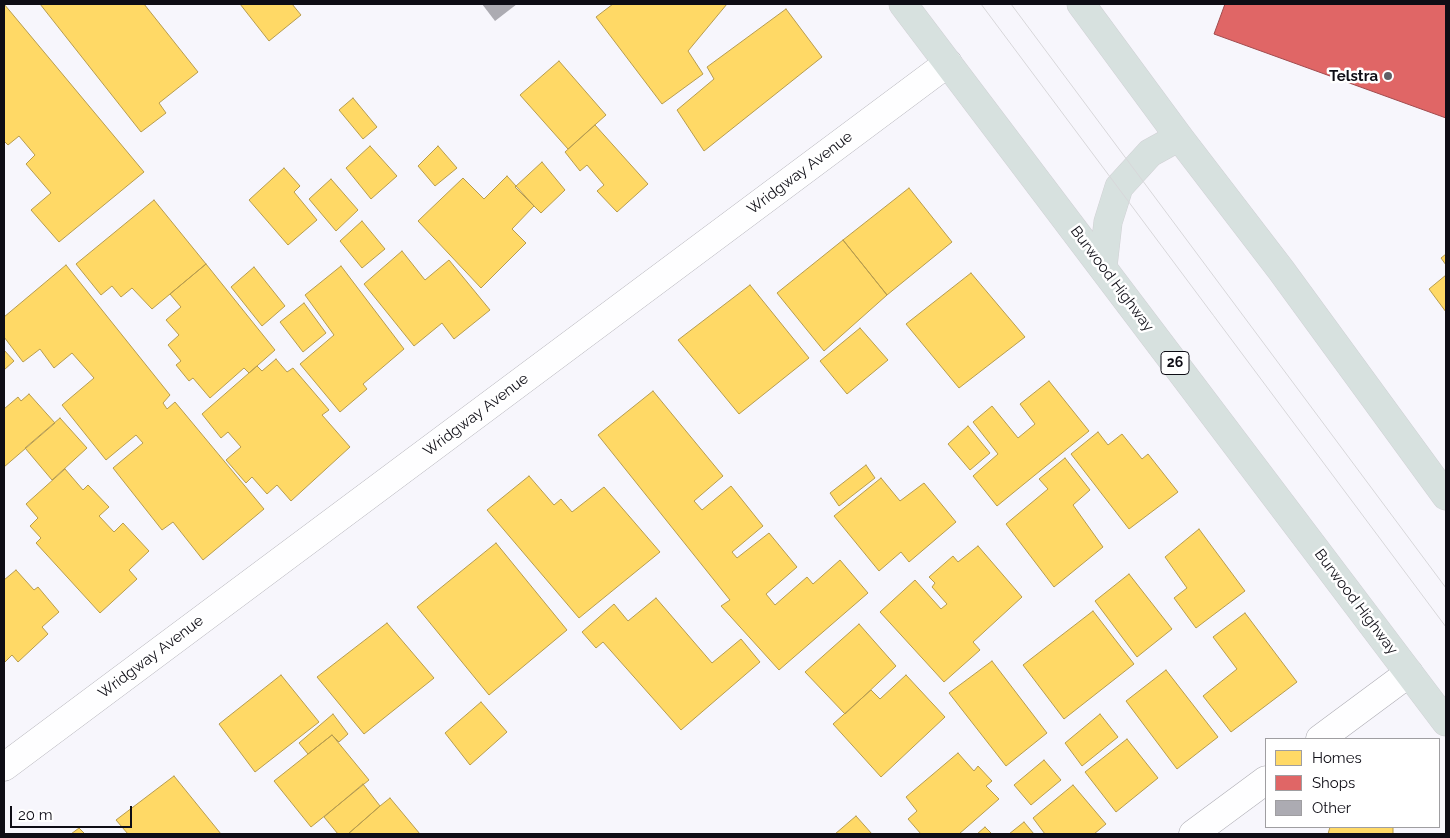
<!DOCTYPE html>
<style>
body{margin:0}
#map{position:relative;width:1450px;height:838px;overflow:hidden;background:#f7f6fc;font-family:Raleway,sans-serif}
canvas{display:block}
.frame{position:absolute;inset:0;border:5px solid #0e0d15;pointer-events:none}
.legend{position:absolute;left:1265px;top:738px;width:175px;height:90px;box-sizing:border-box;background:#fff;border:1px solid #9f9ea1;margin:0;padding:6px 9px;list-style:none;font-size:15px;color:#0e0d15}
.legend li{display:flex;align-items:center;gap:10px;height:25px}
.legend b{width:25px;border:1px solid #9f9ea1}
.scale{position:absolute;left:10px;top:806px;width:122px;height:22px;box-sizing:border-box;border:2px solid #0e0d15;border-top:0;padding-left:6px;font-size:15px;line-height:18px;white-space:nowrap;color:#0e0d15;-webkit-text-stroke:4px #fff;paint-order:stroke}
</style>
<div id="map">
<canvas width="1450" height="838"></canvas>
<div class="frame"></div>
<ul class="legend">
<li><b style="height:14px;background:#ffd966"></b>Homes</li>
<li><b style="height:14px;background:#e06666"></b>Shops</li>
<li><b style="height:14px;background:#acabb2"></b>Other</li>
</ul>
<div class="scale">20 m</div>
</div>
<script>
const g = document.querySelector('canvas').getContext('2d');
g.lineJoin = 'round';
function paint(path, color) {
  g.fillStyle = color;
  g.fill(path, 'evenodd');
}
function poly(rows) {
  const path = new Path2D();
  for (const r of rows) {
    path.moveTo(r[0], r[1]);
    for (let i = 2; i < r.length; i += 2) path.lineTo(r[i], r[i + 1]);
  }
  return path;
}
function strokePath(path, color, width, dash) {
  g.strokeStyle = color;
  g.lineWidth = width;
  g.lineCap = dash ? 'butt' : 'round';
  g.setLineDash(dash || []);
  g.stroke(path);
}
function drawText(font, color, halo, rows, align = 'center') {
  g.font = font + ' Raleway,sans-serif';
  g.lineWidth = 5;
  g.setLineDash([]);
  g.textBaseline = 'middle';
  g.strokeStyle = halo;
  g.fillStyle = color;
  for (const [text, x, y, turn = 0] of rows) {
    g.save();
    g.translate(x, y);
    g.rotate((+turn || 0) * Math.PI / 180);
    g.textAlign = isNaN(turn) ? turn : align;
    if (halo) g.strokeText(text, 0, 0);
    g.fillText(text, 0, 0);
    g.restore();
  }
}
const homes = poly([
 [4,4,144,172,59,242,31,210,51,193,26,164,35,155,19,136,8,145,4,141,4,4],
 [40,4,144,4,198,72,159,103,166,113,141,132,40,4],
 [240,4,292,4,301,15,269,41,240,4],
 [613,4,727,4,688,51,703,74,662,104,596,17,613,4],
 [786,9,822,57,704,151,677,110,714,79,707,67,786,9],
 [559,61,606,115,568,149,520,95,559,61],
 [353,98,377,127,363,139,339,110,353,98],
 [595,125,648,184,617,212,597,191,604,185,587,165,580,171,565,152,595,125],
 [370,146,397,176,371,199,346,168,370,146],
 [438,146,457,168,435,186,418,166,438,146],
 [542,162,565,190,541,213,515,187,542,162],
 [284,168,300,186,294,192,317,220,288,245,249,200,284,168],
 [507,176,534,206,512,229,526,243,481,288,418,221,463,178,484,199,507,176],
 [331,179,358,210,336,231,309,199,331,179],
 [909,188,952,242,887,295,843,240,909,188],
 [154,200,206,264,152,309,132,288,121,297,112,286,101,295,76,264,154,200],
 [362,221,385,249,362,268,340,241,362,221],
 [843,240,887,295,824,351,777,293,843,240],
 [402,251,425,280,449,260,490,310,454,339,442,323,414,346,364,284,402,251],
 [1446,254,1446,265,1441,258,1446,254],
 [206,264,275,350,249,373,244,368,210,398,193,378,189,381,176,365,181,361,168,345,179,335,166,320,181,307,170,294,206,264],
 [66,265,170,395,163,403,167,409,175,402,264,509,203,560,173,522,162,530,113,468,143,443,136,435,106,460,62,405,94,378,72,353,54,368,40,349,23,362,4,337,4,317,66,265],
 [341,266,404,349,363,384,367,389,340,412,300,364,334,335,305,295,341,266],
 [254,267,285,306,262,326,231,287,254,267],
 [971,273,1025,337,959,388,906,324,971,273],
 [1446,275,1446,312,1429,289,1446,275],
 [750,285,809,358,739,414,678,340,750,285],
 [304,303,326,333,303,352,280,322,304,303],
 [860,328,888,360,847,394,820,361,860,328],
 [4,350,14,361,4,370,4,350],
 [276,359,287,372,293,368,329,410,322,415,350,447,291,501,277,485,267,494,252,477,246,483,226,460,241,447,228,432,221,438,202,414,257,366,262,371,276,359],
 [1049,381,1089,431,997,506,973,476,998,454,973,422,992,406,1018,438,1035,424,1020,404,1049,381],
 [653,391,723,476,694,501,702,510,731,486,763,526,732,552,737,558,769,533,797,567,766,594,775,605,807,577,813,584,840,560,868,593,779,670,721,606,730,600,598,435,653,391],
 [29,394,55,423,4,467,4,409,18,397,21,401,29,394],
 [60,418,87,448,52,480,25,448,60,418],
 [968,426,990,453,970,470,948,444,968,426],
 [1098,432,1108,445,1122,434,1142,459,1148,454,1178,492,1129,529,1071,454,1098,432],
 [1065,458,1090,490,1073,505,1103,547,1054,587,1006,524,1048,489,1039,479,1065,458],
 [866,465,875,478,839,506,830,493,866,465],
 [65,469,83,490,88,485,109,507,99,516,114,532,123,523,149,551,129,570,137,579,100,613,36,543,41,538,30,526,38,518,26,504,65,469],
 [529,476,554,505,561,499,572,512,604,487,660,552,579,618,487,510,529,476],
 [881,478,900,501,924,483,956,522,909,562,901,552,879,571,834,516,881,478],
 [1199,529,1245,591,1196,628,1174,598,1187,588,1165,557,1199,529],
 [496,543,567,630,489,695,417,607,496,543],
 [978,546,1022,597,973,642,980,650,944,682,880,612,915,580,941,609,947,604,932,587,935,583,929,577,953,556,958,562,978,546],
 [16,570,34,590,38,587,59,612,42,627,48,634,18,662,12,655,4,663,4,580,16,570],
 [1129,574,1172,629,1137,657,1095,601,1129,574],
 [656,598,712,663,741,639,760,662,681,730,603,642,596,648,582,632,614,604,628,621,656,598],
 [1093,611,1134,664,1064,719,1023,665,1093,611],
 [1245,613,1297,682,1231,732,1203,696,1237,669,1213,637,1245,613],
 [387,623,434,678,364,734,317,677,387,623],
 [859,624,896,666,845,714,805,672,859,624],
 [992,661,1047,733,1006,766,949,693,992,661],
 [1166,670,1218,737,1177,769,1126,701,1166,670],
 [281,675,319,722,255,772,219,724,281,675],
 [906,675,945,717,881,777,833,724,871,690,880,699,906,675],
 [481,702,507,732,470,765,445,733,481,702],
 [333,714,348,734,339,742,332,735,308,754,299,743,333,714],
 [1100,714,1118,737,1082,766,1065,743,1100,714],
 [332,735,369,780,311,827,274,781,332,735],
 [1127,739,1158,778,1116,812,1085,772,1127,739],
 [958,753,974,771,978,766,992,781,986,786,999,799,959,834,921,834,908,819,917,811,906,797,958,753],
 [1044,760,1061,780,1031,805,1014,785,1044,760],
 [174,776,221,834,128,834,116,820,174,776],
 [363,784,380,806,348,834,338,834,324,817,363,784],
 [1073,785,1106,824,1094,834,1045,834,1033,818,1073,785],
 [390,798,420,834,348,834,380,806,390,798],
 [856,816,872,834,835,834,856,816],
 [1024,822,1034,834,1009,834,1024,822],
 [985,827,992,834,977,834,985,827],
 [1330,827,1393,827,1393,834,1328,834,1330,827],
 [79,828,85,834,71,834,79,828]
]);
paint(homes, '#ffd966');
strokePath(homes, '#b79c4e', 1);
const shops = poly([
 [1225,4,1446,4,1446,118,1214,34,1225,4]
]);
paint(shops, '#e06666');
strokePath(shops, '#a14b4e', 1);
paint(poly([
 [482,4,517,4,495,21]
]), '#acabb2');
const minor = poly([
 [1320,739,1409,673],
 [4,767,948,63],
 [1193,834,1266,780]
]);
const trunk = poly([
 [903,4,1446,722],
 [1081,4,1179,137,1281,270,1446,496],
 [1103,266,1108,222,1119,187,1150,153,1179,137]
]);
strokePath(minor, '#aeadb4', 29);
strokePath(trunk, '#d0d0d4', 29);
strokePath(minor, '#fefeff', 28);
strokePath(trunk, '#d7e1df', 28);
strokePath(poly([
 [981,4,1446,627],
 [1011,4,1446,588]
]), '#d8d7da', 1);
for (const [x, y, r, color] of [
 [1388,76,5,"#605f66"]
]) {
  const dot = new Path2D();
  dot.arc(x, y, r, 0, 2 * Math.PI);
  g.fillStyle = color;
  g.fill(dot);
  strokePath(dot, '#fff', 2);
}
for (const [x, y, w] of [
 [1175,363,28]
]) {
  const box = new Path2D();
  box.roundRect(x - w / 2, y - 11.5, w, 23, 4);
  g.fillStyle = '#fff';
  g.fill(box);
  strokePath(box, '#0e0d15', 1);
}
drawText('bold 14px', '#0e0d15', null, [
 ["26",1175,363]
]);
drawText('bold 15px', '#0e0d15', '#fff', [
 ["Telstra",1378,76]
], 'right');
drawText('15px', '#0e0d15', '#fff', [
 ["Wridgway Avenue",800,173,-37],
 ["Burwood Highway",1112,279,53],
 ["Wridgway Avenue",476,415,-37],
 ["Burwood Highway",1356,602,53],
 ["Wridgway Avenue",151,657,-37]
]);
</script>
